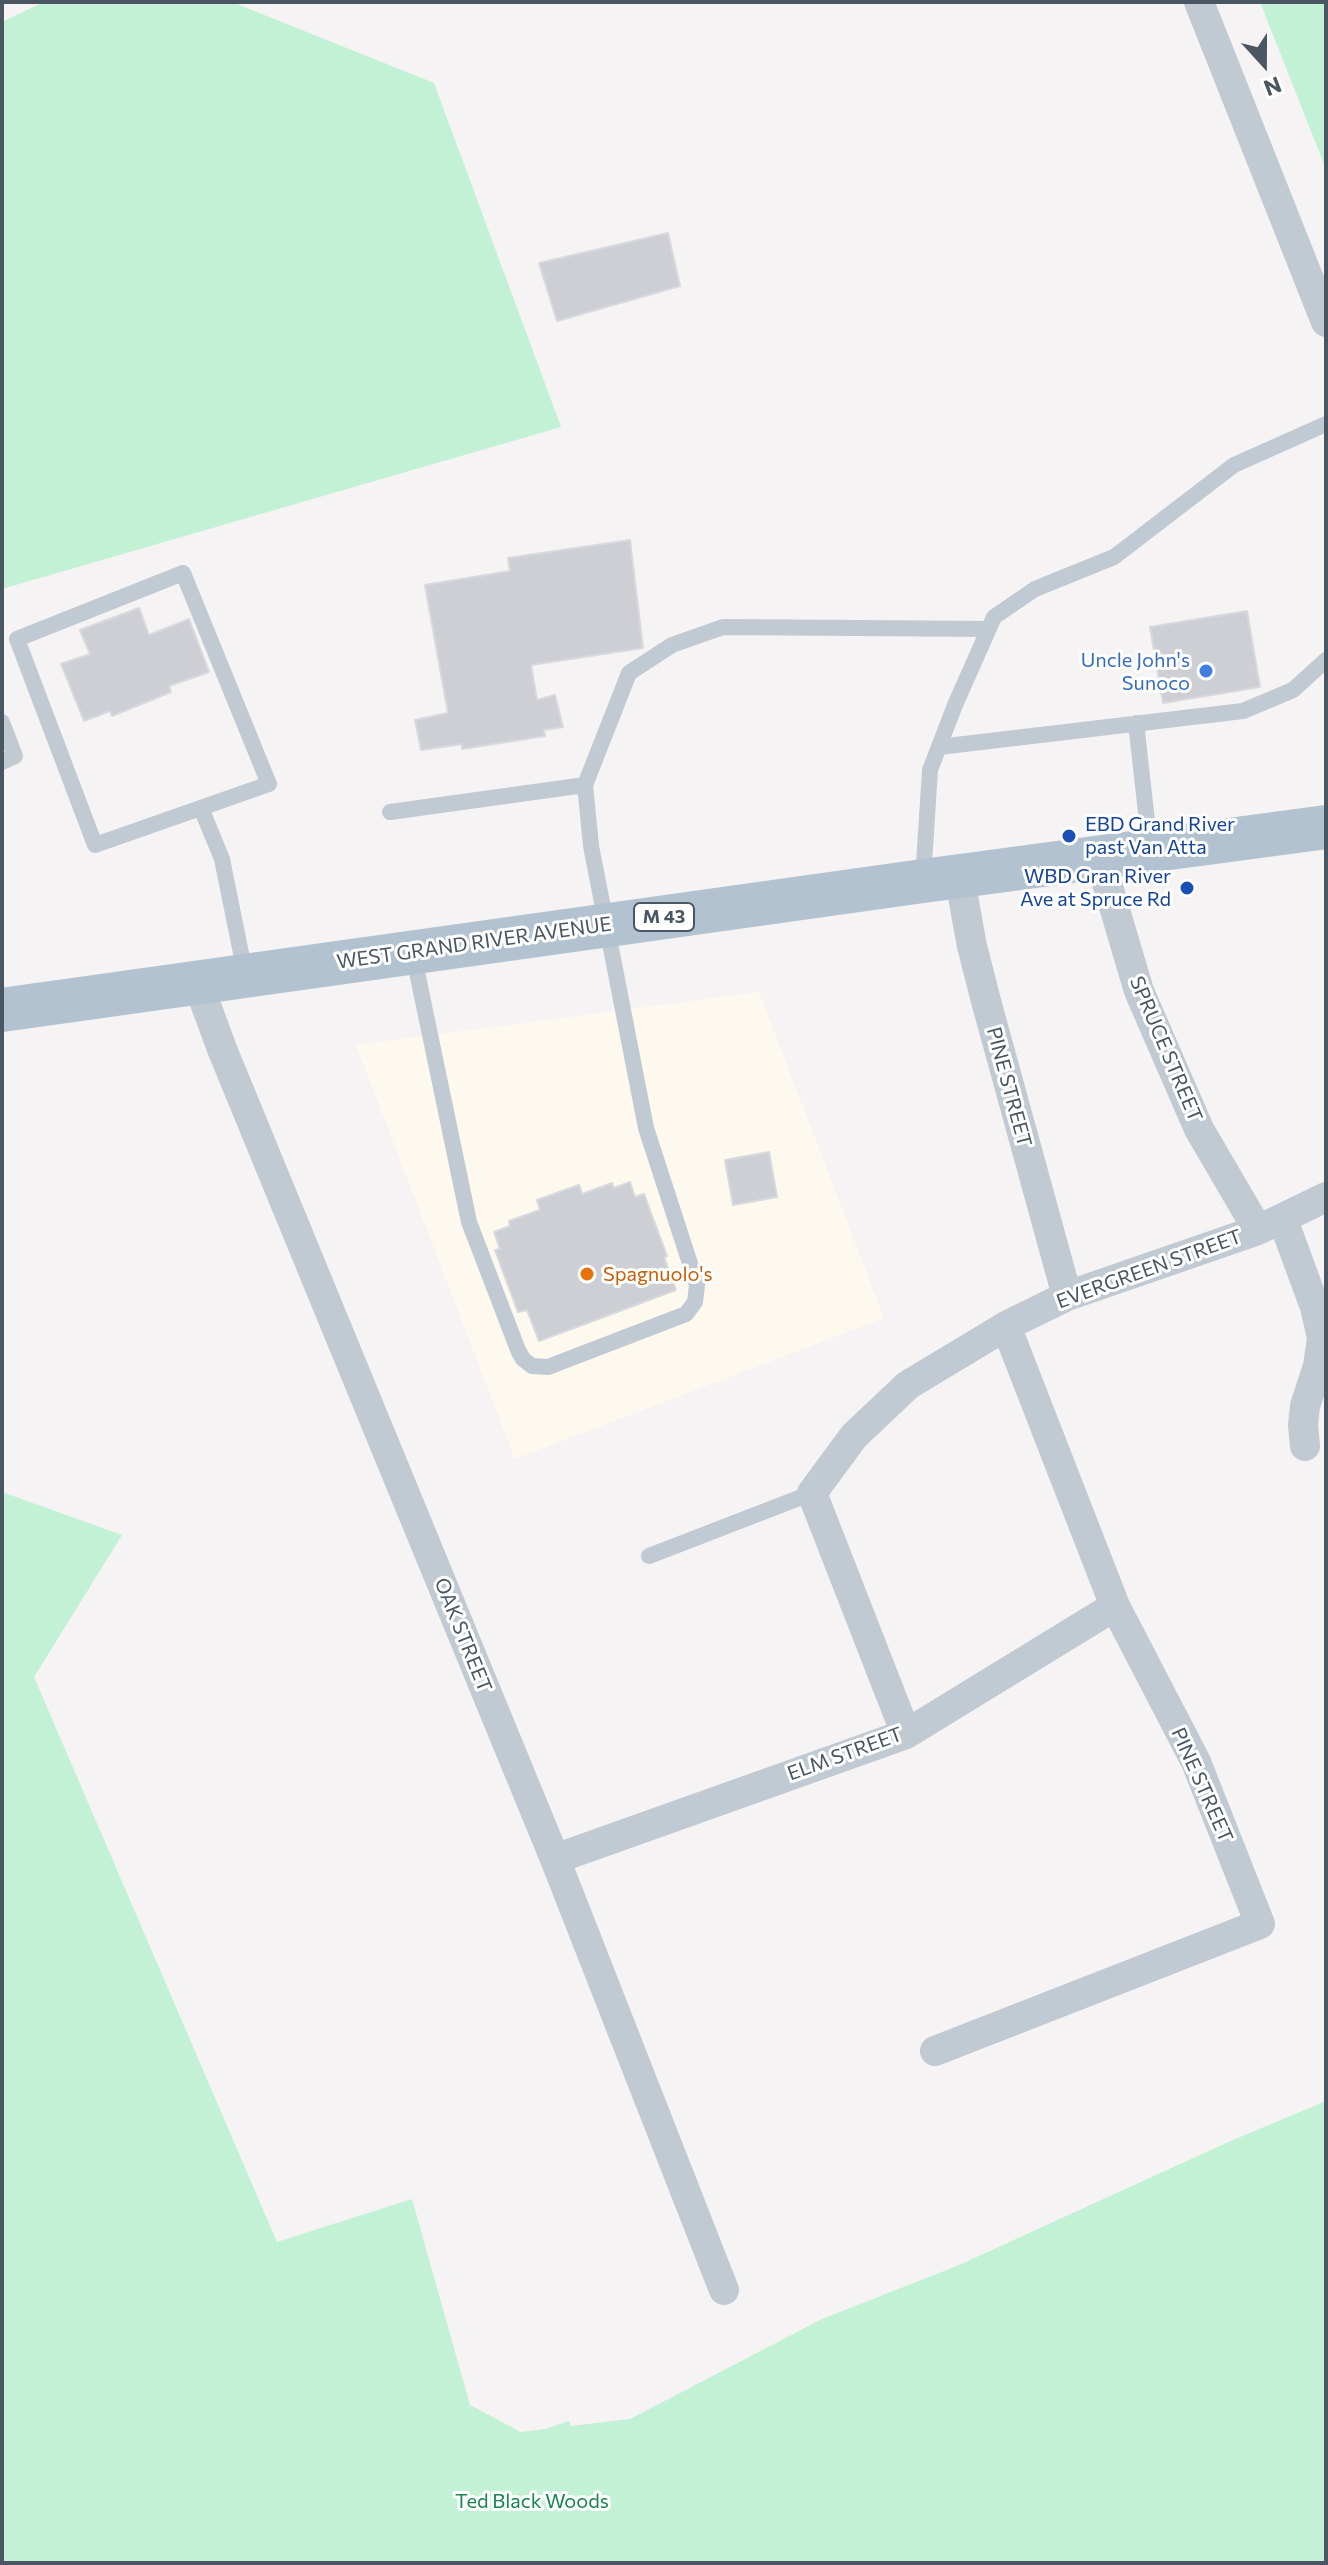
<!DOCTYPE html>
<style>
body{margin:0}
#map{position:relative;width:1328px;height:2565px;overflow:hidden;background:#f5f3f3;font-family:Commissioner,sans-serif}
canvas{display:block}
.frame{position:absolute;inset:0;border:4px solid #4a5661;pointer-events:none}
.north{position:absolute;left:1224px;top:24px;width:80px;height:80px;-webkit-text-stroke:6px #fff;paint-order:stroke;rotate:159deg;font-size:22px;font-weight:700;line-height:32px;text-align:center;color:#4a5661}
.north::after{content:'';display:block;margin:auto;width:28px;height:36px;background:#4a5661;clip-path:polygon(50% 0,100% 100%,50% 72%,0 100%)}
</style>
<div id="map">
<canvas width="1328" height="2565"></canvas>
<div class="frame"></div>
<div class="north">N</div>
</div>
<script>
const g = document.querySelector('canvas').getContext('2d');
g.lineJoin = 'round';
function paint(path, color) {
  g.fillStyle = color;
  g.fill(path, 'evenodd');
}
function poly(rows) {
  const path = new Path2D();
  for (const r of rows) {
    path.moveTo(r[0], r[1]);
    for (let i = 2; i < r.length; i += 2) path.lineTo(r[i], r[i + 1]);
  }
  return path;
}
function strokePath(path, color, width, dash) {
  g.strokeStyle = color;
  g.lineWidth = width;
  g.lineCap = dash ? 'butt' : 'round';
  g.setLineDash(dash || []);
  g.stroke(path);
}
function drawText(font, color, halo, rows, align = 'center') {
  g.font = font + ' Commissioner,sans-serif';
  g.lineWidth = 6;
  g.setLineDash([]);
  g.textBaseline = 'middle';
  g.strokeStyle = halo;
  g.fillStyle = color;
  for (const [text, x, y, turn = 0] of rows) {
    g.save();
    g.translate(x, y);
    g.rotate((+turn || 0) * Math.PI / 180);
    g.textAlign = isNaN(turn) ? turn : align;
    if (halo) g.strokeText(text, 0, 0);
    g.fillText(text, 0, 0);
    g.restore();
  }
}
paint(poly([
 [759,992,884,1318,515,1459,356,1045]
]), '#fdf9ef');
paint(poly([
 [44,2,232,2,434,83,561,427,2,589,2,22],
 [1260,2,1326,2,1326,169],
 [2,1492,122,1535,34,1677,277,2242,412,2199,470,2405,521,2432,545,2429,569,2421,571,2426,630,2419,822,2319,957,2266,1226,2143,1326,2101,1326,2563,2,2563]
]), '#c3f1d5');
const building = poly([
 [668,233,680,286,557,321,539,263,668,233],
 [630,540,643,648,531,665,537,700,555,695,563,727,544,730,545,736,462,749,462,744,421,750,415,720,448,713,425,585,510,571,508,558,630,540],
 [139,608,149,635,189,619,209,672,169,686,171,692,112,716,110,711,84,721,61,664,90,654,80,630,139,608],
 [1247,611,1260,687,1163,703,1150,627,1247,611],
 [769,1152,777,1197,733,1205,725,1160,769,1152],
 [630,1182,635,1197,644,1194,667,1256,664,1257,676,1290,539,1341,527,1310,518,1312,495,1250,500,1249,494,1232,510,1226,509,1221,540,1210,537,1200,579,1185,582,1194,612,1183,614,1188,630,1182]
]);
paint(building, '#cdcfd5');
strokePath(building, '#d7d9de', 2);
strokePath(poly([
 [183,573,269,784,95,845,17,639,183,573],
 [2,722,15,756,2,762],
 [1136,723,1150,848],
 [939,747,1243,711,1293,690,1326,660],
 [201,808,222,859,245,973],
 [390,812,585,785],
 [923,879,930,770,955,705,994,617,1035,589,1114,557,1234,465,1326,424],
 [413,953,469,1222,518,1350,523,1359,532,1366,548,1367,686,1314,695,1302,697,1285,646,1128,591,846,585,785,629,673,672,645,723,627,989,629],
 [649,1556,812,1493]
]), '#c1cad2', 16);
strokePath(poly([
 [1199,2,1326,322],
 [1099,856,1139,991,1199,1129,1258,1230],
 [959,875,972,946,986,1001,1067,1296],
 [197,981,222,1049,555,1859,724,2290],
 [1283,1220,1315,1307,1322,1338,1318,1366,1305,1406,1303,1425,1305,1446],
 [906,1734,812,1493,854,1436,908,1385,1006,1326,1067,1296,1258,1230,1326,1197],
 [555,1859,906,1734,1115,1606],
 [935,2051,1260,1924,1196,1762,1115,1606,1006,1326]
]), '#c1cad2', 30);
strokePath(poly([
 [2,1010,923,881,1326,827]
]), '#b3c2d1', 44);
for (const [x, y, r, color] of [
 [1206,671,8,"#3f7fe0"],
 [1069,836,8,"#1a4fb4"],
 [1187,888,8,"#1a4fb4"],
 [587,1274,8,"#e8710a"]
]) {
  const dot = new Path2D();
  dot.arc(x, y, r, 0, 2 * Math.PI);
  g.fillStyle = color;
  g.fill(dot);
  strokePath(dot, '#fff', 3);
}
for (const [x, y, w] of [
 [664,917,60]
]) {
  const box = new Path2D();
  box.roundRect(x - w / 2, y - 14, w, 28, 6);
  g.fillStyle = '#fff';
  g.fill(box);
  strokePath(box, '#4a5661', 2);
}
drawText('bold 18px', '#4a5661', null, [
 ["M 43",664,917]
]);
drawText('20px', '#366cbe', '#fff', [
 ["Uncle John's",1190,660],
 ["Sunoco",1190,683]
], 'right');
drawText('20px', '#164399', '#fff', [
 ["EBD Grand River",1085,824],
 ["past Van Atta",1085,847],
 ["WBD Gran River",1171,876,"right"],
 ["Ave at Spruce Rd",1171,899,"right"]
], 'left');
drawText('20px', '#4a5661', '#fff', [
 ["WEST GRAND RIVER AVENUE",474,943,-8],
 ["SPRUCE STREET",1166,1049,67],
 ["PINE STREET",1009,1087,75],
 ["EVERGREEN STREET",1149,1269,-20],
 ["OAK STREET",463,1635,68],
 ["ELM STREET",845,1754,-20],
 ["PINE STREET",1202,1785,66]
]);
drawText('20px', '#c56008', '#fff', [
 ["Spagnuolo's",603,1274]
], 'left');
drawText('20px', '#17864f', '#fff', [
 ["Ted Black Woods",532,2501]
]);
</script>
